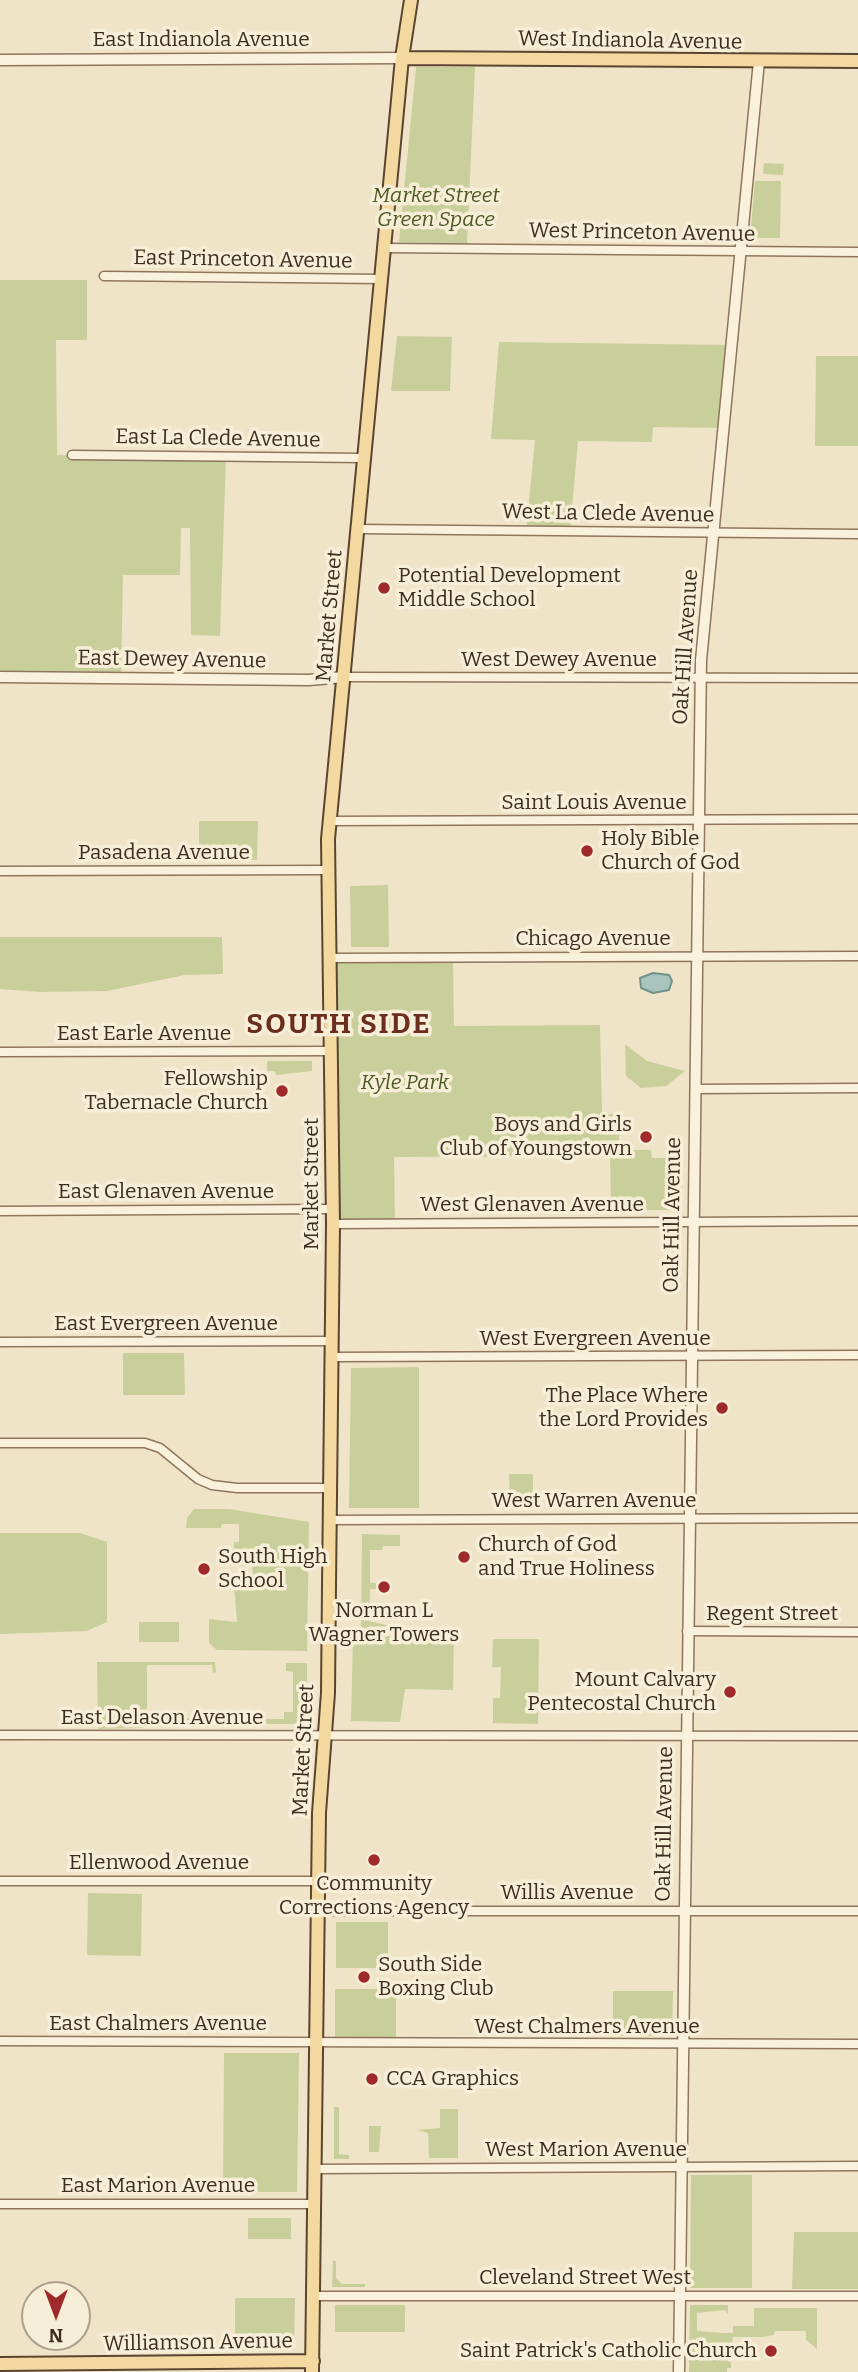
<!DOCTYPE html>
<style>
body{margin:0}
#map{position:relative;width:858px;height:2372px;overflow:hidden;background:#f0e4c8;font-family:Bitter,serif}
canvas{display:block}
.north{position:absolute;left:21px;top:2281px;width:70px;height:70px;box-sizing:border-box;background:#f7eed8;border:2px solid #ada18e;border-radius:50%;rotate:180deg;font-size:19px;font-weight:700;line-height:28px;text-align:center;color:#3d2e20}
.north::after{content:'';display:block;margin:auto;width:24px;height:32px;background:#9e2a2b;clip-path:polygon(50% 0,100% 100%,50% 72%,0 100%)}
</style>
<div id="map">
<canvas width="858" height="2372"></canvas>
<div class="north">N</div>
</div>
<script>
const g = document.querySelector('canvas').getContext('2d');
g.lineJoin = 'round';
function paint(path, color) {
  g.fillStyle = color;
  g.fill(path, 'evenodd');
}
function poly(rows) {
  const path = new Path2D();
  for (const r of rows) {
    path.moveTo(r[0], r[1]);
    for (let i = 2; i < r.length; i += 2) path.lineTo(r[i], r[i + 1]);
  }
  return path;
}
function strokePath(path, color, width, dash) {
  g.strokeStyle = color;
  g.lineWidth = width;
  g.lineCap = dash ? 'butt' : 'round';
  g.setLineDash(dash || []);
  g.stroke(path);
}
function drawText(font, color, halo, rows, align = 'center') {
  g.font = font + ' Bitter,serif';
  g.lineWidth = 7;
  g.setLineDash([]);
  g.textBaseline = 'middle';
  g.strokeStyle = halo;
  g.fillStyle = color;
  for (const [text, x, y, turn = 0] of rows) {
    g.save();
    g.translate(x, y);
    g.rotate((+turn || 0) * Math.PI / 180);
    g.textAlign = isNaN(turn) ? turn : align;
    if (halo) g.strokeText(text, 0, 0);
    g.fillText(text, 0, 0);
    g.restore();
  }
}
paint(poly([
 [416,67,475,67,467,244,399,242],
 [764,163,784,164,783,175,763,174],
 [755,181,781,181,780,238,750,238],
 [0,280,87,280,87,340,56,340,57,455,226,457,220,636,191,635,190,528,181,528,180,575,123,575,121,678,0,677],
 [397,336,452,337,450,391,391,391],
 [499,342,732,345,724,428,653,427,652,442,578,441,570,531,526,531,535,440,491,439],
 [816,356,858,356,858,446,815,446],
 [199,821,258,821,257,860,199,859],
 [388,885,389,947,351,947,350,886],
 [0,937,222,937,223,974,185,975,107,991,41,992,0,989],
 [329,958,453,958,454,1026,600,1025,602,1114,613,1114,613,1124,619,1124,619,1150,651,1150,652,1158,681,1158,681,1210,611,1210,610,1156,394,1157,395,1223,333,1224],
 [625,1044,647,1061,685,1071,666,1086,641,1088,626,1076],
 [267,1061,312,1061,312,1071,276,1075,275,1071,267,1071],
 [123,1353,184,1353,185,1395,123,1395],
 [419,1367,419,1508,349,1508,351,1368],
 [509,1474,533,1474,533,1507,510,1507],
 [194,1509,229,1509,309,1522,307,1651,217,1650,209,1643,209,1619,237,1622,234,1585,254,1584,252,1566,234,1565,234,1542,239,1542,239,1524,222,1524,221,1528,186,1528,187,1518],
 [0,1533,80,1533,107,1542,107,1622,87,1631,0,1634],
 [362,1534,400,1535,400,1546,383,1546,382,1550,370,1550,370,1583,376,1583,376,1589,370,1589,369,1621,390,1626,390,1633,361,1632],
 [139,1622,179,1622,179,1642,139,1642],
 [353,1636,454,1637,453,1690,405,1689,400,1722,351,1721],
 [493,1639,539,1639,538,1724,493,1723,493,1698,500,1698,501,1667,492,1667],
 [97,1662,215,1662,216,1672,213,1673,212,1665,147,1665,147,1718,143,1728,98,1729],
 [286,1663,307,1663,307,1724,228,1724,224,1719,226,1711,229,1719,284,1719,284,1712,293,1712,293,1672,286,1671],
 [162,1710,163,1718,208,1718,209,1710,212,1710,213,1720,210,1724,163,1725,159,1718],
 [88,1893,142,1894,141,1956,87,1955],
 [336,1922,388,1922,388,1968,336,1968],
 [335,1989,396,1989,396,2037,335,2037],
 [613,1991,673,1991,672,2036,613,2036],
 [224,2053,299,2053,297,2192,223,2192],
 [334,2107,339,2107,339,2154,349,2155,349,2159,334,2159],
 [440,2109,458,2109,458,2158,429,2158,428,2133,417,2130,440,2128],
 [369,2126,381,2126,379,2152,369,2152],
 [691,2175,752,2175,752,2288,690,2288],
 [248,2218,291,2218,291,2239,248,2239],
 [794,2232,858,2232,858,2289,792,2289],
 [333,2261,336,2261,336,2278,342,2284,365,2284,365,2287,332,2287],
 [235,2298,295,2298,294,2350,235,2351],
 [335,2305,405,2305,405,2332,335,2332],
 [690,2305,728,2305,728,2314,725,2310,697,2313,697,2331,723,2333,733,2333,733,2326,754,2326,754,2308,817,2308,817,2349,806,2340,806,2331,775,2331,774,2335,762,2337,733,2337,732,2343,728,2344,728,2361,731,2362,731,2368,727,2368,727,2372,689,2372]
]), '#c9cf9b');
const water = poly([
 [653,973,669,975,672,981,669,990,653,993,641,988,640,978,653,973]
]);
paint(water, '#a9c4bc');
strokePath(water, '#6f938a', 2);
const minor = poly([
 [384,248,858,252],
 [104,276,381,279],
 [72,455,364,458],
 [357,529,858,534],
 [344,677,858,678],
 [330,821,858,819],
 [0,871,327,870],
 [329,958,858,956],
 [0,1052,330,1051],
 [695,1089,858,1088],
 [0,1211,332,1209],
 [333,1224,858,1221],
 [0,1342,331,1341],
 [331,1357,858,1355],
 [0,1443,145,1443,160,1448,198,1479,212,1485,237,1488,330,1488],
 [330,1520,858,1518],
 [687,1631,858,1632],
 [0,1735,858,1736],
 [0,1881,318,1881],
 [318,1911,858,1911],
 [0,2041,858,2044],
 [315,2169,858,2166],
 [0,2204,315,2204],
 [313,2296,858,2296]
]);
const tertiary = poly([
 [0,60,402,58],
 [0,677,309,680,344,677],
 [679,2372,701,660,759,61]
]);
const primary = poly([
 [402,58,858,61],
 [0,2364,313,2361],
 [312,2372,319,1813,328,1693,329,1585,333,1224,328,839,402,58,411,0]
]);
strokePath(minor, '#8d765c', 11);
strokePath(tertiary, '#8d765c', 13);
strokePath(primary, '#5b4430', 16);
strokePath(minor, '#faf1dc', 8);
strokePath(tertiary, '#faf1dc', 10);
strokePath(primary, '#f3d9a0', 12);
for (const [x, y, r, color] of [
 [384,588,7,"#9e2a2b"],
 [587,851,7,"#9e2a2b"],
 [282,1091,7,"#9e2a2b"],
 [646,1137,7,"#9e2a2b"],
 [722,1408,7,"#9e2a2b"],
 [464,1557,7,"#9e2a2b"],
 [204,1569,7,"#9e2a2b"],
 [384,1587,7,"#9e2a2b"],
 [730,1692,7,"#9e2a2b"],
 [374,1860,7,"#9e2a2b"],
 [364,1977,7,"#9e2a2b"],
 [372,2079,7,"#9e2a2b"],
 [771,2351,7,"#9e2a2b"]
]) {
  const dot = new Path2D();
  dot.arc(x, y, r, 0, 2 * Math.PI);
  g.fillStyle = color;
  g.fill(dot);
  strokePath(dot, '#f7eed8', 2.5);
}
drawText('21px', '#3d2e20', '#f7eed8', [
 ["East Indianola Avenue",201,40],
 ["West Indianola Avenue",630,41,1],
 ["West Princeton Avenue",642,233,1],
 ["East Princeton Avenue",243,260,1],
 ["East La Clede Avenue",218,439,1],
 ["West La Clede Avenue",608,514,1],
 ["Market Street",330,616,-85],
 ["Oak Hill Avenue",686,647,-86],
 ["East Dewey Avenue",172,660,1],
 ["West Dewey Avenue",559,660],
 ["Saint Louis Avenue",594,803],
 ["Pasadena Avenue",164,853],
 ["Chicago Avenue",593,939],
 ["East Earle Avenue",144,1034],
 ["Market Street",312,1184,-90],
 ["East Glenaven Avenue",166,1192],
 ["West Glenaven Avenue",532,1205],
 ["Oak Hill Avenue",673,1215,-89],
 ["East Evergreen Avenue",166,1324],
 ["West Evergreen Avenue",595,1339],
 ["West Warren Avenue",594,1501],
 ["Regent Street",772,1614],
 ["East Delason Avenue",162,1718],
 ["Market Street",304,1750,-87],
 ["Oak Hill Avenue",665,1824,-89],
 ["Ellenwood Avenue",159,1863],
 ["Willis Avenue",567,1893],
 ["East Chalmers Avenue",158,2024],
 ["West Chalmers Avenue",587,2027],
 ["West Marion Avenue",586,2150],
 ["East Marion Avenue",158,2186],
 ["Cleveland Street West",585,2278],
 ["Williamson Avenue",198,2343,-1]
]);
drawText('italic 21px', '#4d5a26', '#f7eed8', [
 ["Market Street",436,196],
 ["Green Space",436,220],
 ["Kyle Park",405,1083]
]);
drawText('21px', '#3d2e20', '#f7eed8', [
 ["Potential Development",398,576],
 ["Middle School",398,600],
 ["Holy Bible",601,839],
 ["Church of God",601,863],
 ["Fellowship",268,1079,"right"],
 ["Tabernacle Church",268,1103,"right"],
 ["Boys and Girls",632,1125,"right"],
 ["Club of Youngstown",632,1149,"right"],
 ["The Place Where",708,1396,"right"],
 ["the Lord Provides",708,1420,"right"],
 ["Church of God",478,1545],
 ["and True Holiness",478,1569],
 ["South High",218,1557],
 ["School",218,1581],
 ["Norman L",384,1611,"center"],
 ["Wagner Towers",384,1635,"center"],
 ["Mount Calvary",716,1680,"right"],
 ["Pentecostal Church",716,1704,"right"],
 ["Community",374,1884,"center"],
 ["Corrections Agency",374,1908,"center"],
 ["South Side",378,1965],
 ["Boxing Club",378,1989],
 ["CCA Graphics",386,2079],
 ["Saint Patrick's Catholic Church",757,2351,"right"]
], 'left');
g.letterSpacing = '2px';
drawText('bold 28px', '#6b2e1e', '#f7eed8', [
 ["SOUTH SIDE",339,1025]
]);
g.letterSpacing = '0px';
</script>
